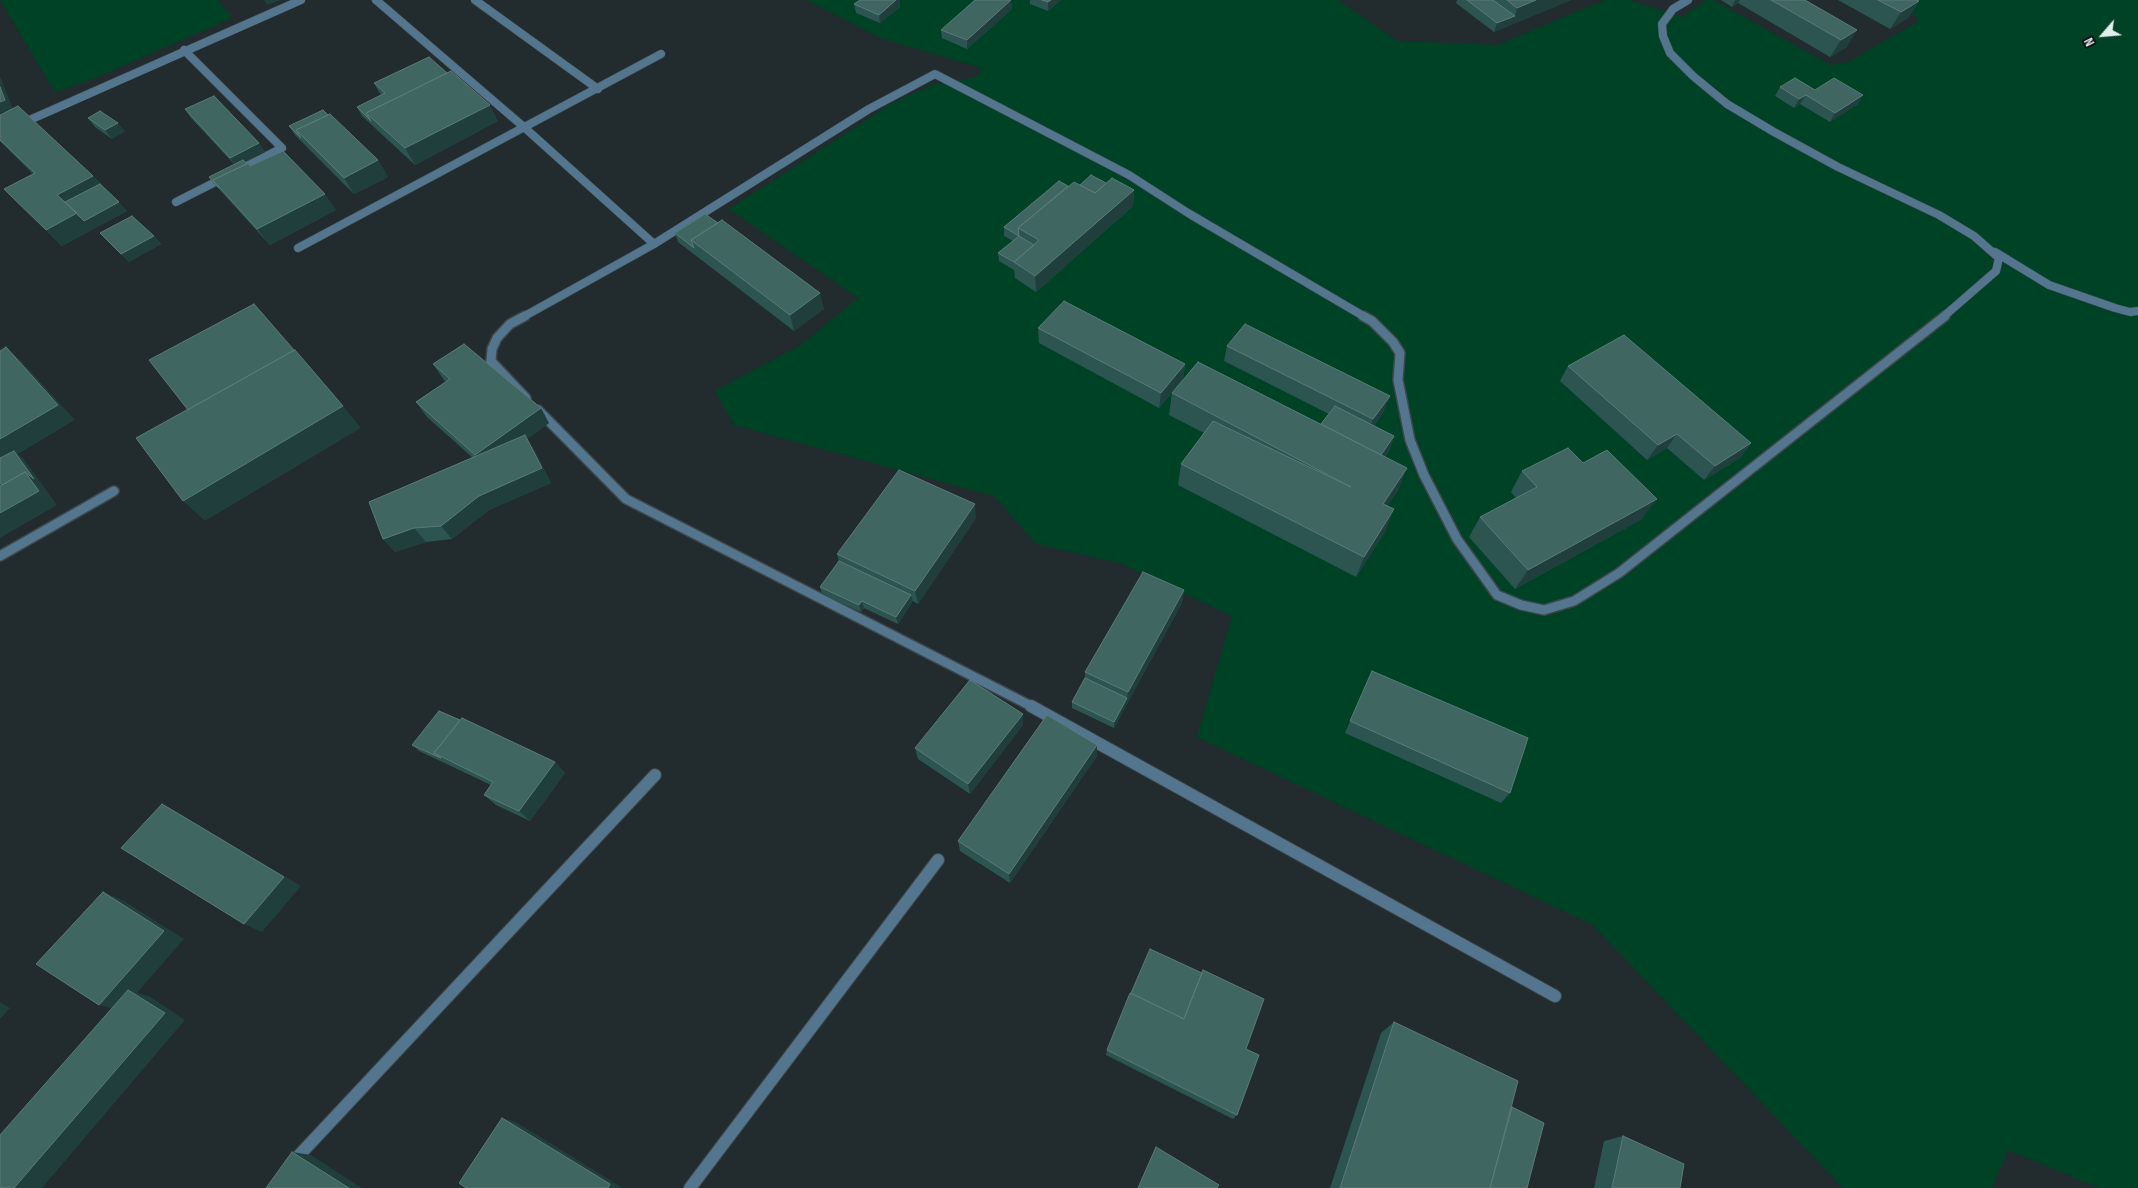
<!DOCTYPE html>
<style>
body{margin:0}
#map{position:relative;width:2138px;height:1188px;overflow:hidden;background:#222b2e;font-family:"Sofia Sans Condensed",sans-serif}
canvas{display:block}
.north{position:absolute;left:2078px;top:10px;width:50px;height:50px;-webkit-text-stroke:4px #0f1314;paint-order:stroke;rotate:243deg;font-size:14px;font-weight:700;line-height:20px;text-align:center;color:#e6ecee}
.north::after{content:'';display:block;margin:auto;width:18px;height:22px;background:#e6ecee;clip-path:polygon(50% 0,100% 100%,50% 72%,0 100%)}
</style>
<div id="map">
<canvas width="2138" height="1188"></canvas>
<div class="north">N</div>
</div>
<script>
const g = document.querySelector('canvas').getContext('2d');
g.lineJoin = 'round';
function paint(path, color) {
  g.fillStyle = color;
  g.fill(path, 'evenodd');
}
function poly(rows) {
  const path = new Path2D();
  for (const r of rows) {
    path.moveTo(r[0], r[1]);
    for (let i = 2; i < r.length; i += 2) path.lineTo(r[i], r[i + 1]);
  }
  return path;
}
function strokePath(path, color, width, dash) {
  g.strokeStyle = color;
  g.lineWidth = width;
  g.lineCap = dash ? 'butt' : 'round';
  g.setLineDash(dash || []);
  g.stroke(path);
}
paint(poly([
 [0,0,218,0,232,18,97,77,55,92],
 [807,0,1338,0,1397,41,1497,45,1605,0,1629,0,1682,17,1706,0,1713,0,1831,65,1848,62,1919,21,1914,14,1888,0,2138,0,2138,1188,2099,1188,2008,1150,1992,1188,1843,1188,1593,925,1197,737,1232,616,1120,563,1036,544,994,496,734,425,715,391,802,344,858,298,729,209,894,102,932,85,977,77,982,68,880,38]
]), '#004226');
const streetFar2 = poly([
 [376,0,525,128,654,244],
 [475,0,598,89],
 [1688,0,1673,9,1662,24,1663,36,1670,53,1693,76,1727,104,1774,132,1838,167,1939,215,1974,236,1999,258,1996,271,1943,317],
 [0,133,301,0],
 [176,202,282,148,184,50],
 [298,248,661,54],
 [1995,252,2049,285,2115,308,2130,312,2138,311],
 [523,317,654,244,869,109,935,74,1129,175,1188,213,1365,317]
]);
const streetFar1 = poly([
 [525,316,510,324,497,338,492,349,491,361,526,398],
 [1363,316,1372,321,1393,342,1400,353,1398,380,1410,440,1424,475,1457,539,1497,595,1521,605,1544,610,1574,601,1619,573,1945,316],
 [538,410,626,499,1033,707],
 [0,556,114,491]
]);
const street = poly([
 [1031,706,1555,996],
 [291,1164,655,775],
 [690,1188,938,860]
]);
strokePath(streetFar2, '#3d4649', 9);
strokePath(streetFar1, '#3d4649', 12);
strokePath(street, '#3d4649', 14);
strokePath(streetFar2, '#53758e', 8);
strokePath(streetFar1, '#53758e', 9);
strokePath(street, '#53758e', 12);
paint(poly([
 [860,0,899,0,900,7,880,23,856,13,854,4],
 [1011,0,1012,9,967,49,942,38,941,30],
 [1030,0,1061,0,1048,11,1030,4],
 [1457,0,1571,0,1494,32,1456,3],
 [1721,0,1805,0,1847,47,1830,57,1738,3,1732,7],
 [1838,0,1916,0,1919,1,1908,18,1890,29],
 [374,83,498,121,415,165,362,116,357,107,382,95,379,92],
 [1780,87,1815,90,1858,104,1830,122,1800,104,1794,108,1775,96],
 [185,109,259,143,265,152,245,162,250,166,336,210,270,245,216,186,209,177,235,165,191,118],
 [0,115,93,176,127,211,62,246,4,189,33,174,0,141],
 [88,118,125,131,112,139,95,127],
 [289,126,378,160,388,177,354,194,295,135],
 [1106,183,1134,190,1133,206,1036,292,1015,278,1014,270,999,261,998,253,1013,241,1004,236,1004,227,1068,186,1080,185],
 [705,214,824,309,794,331,678,242,675,233],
 [100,233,154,236,161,244,129,262],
 [1038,328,1185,364,1183,379,1159,408,1039,343],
 [1227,346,1384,411,1374,426,1394,436,1389,451,1385,457,1399,489,1387,506,1386,530,1356,577,1178,485,1181,464,1204,433,1169,415,1172,393,1321,424,1329,414,1224,361],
 [433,364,549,423,527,439,534,450,551,483,489,510,452,539,426,542,395,552,383,539,473,458,427,417,416,402,446,382,444,380],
 [1568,366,1751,443,1740,458,1704,480,1667,448,1647,460,1560,381],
 [1583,463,1642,519,1515,589,1469,537,1480,517,1516,498,1511,492,1522,471],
 [976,518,918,604,913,601,898,624,864,608,861,612,822,594,820,587,839,561,837,554],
 [1184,590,1182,603,1114,728,1072,708,1072,702,1085,678,1085,672],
 [1372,671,1510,793,1501,803,1345,733],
 [1023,714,1023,725,970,794,918,759,915,748],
 [412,745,555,762,565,773,530,821,496,805,484,795,491,785,419,751],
 [1097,745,1097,756,1010,883,960,851,958,841],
 [1394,1022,1512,1107,1527,1188,1330,1188,1381,1033],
 [1246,1049,1237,1115,1233,1119,1106,1055,1107,1050],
 [1623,1136,1680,1188,1594,1188,1604,1141]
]), '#2c5551');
paint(poly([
 [264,0,281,0,267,5],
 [896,0,899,0,900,7,880,23,879,15],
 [1011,0,1012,9,967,49,967,40],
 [1051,0,1061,0,1048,11,1048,2],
 [1536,0,1571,0,1494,32,1497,23,1515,16,1517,8],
 [1735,0,1740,0,1738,3,1732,7],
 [1919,1,1908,18,1890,29,1901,12],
 [1857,30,1847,47,1830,57,1841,40],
 [0,76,13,109,0,113],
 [1806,95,1800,104,1794,108,1799,99],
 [1863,95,1858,104,1830,122,1835,113],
 [490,105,498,121,415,165,405,148],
 [118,123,125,131,112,139,105,130],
 [259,143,265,152,236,166,230,158],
 [378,160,388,177,354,194,344,178],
 [93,176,107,192,73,210,57,195],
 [1134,190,1133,206,1036,292,1035,276],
 [325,194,336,210,270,245,257,229],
 [119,202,127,211,62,246,46,230,77,213],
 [154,236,161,244,129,262,121,254],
 [820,293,824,309,794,331,790,315],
 [6,347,23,363,75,420,18,454,23,458,57,505,0,538,0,478,25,472,17,455,0,465,0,439],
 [1185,364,1183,379,1159,408,1161,393],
 [1390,396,1384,411,1368,434,1373,419],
 [343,406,361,428,205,521,183,501],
 [541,408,549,423,527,439,534,450,551,483,489,510,452,539,441,526,486,469,475,455],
 [1677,434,1667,448,1647,460,1658,445],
 [1394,436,1389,451,1372,475,1377,460],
 [1751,443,1740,458,1704,480,1715,466],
 [1407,468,1399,489,1375,524,1383,504],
 [1657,499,1642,519,1515,589,1528,570],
 [975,504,976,518,918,604,915,591],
 [1394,509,1386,530,1356,577,1364,557],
 [414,528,426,542,395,552,383,539],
 [1184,590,1182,603,1114,728,1114,722,1127,698,1128,692],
 [911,595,913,601,898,624,896,617],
 [862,601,864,608,861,612,859,605],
 [1023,714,1023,725,970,794,968,784],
 [1097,745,1097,756,1010,883,1009,874],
 [555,762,565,773,530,821,519,811],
 [162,804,181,814,301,886,262,932,244,924],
 [103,892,124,901,184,939,137,993,149,996,185,1020,42,1188,14,1188,120,1011,99,1005],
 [0,1002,10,1008,0,1019],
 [502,1118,516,1122,623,1188,608,1188],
 [292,1152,311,1155,362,1188,349,1188]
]), '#203e3c');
const building = poly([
 [860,0,896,0,879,15,854,4,860,0],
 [975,0,1011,0,967,40,941,30,975,0],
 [1042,0,1051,0,1048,2,1042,0],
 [1467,0,1493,0,1515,16,1497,23,1467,0],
 [1507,0,1536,0,1517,8,1507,0],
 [1771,0,1805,0,1857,30,1841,40,1771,0],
 [1878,0,1916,0,1919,1,1901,12,1878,0],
 [429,57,447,73,366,113,371,121,357,107,385,93,374,83,429,57],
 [451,71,490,105,405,148,366,113,451,71],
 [1795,78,1815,90,1834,78,1863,95,1835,113,1806,95,1799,99,1780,87,1795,78],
 [0,87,5,100,0,102,0,87],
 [214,96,259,143,230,158,185,109,214,96],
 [18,106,93,176,57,195,77,213,46,230,4,189,35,173,0,140,0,115,18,106],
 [323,110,328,115,296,130,301,138,289,126,323,110],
 [100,111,118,123,105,130,88,118,100,111],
 [330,114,378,160,344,178,296,130,330,114],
 [283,151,325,194,257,229,213,180,248,163,250,166,283,151],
 [243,160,247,164,213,180,219,188,209,177,243,160],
 [1091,175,1106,183,1095,193,1080,185,1091,175],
 [1112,178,1134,190,1035,276,1014,262,1039,240,1018,228,1074,182,1095,193,1112,178],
 [1059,181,1068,186,1018,228,1019,236,1004,227,1059,181],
 [100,184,119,202,84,221,65,202,100,184],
 [705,214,718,223,691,240,694,248,675,233,705,214],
 [132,216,154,236,121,254,100,233,132,216],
 [722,220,820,293,790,315,691,240,722,220],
 [1019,236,1034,245,1014,262,998,253,1019,236],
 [1064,301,1185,364,1161,393,1038,328,1064,301],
 [254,304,294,350,188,410,149,360,254,304],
 [1245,324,1390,396,1373,419,1227,346,1245,324],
 [1624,335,1751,443,1715,466,1677,434,1658,445,1568,366,1624,335],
 [464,344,541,408,475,455,416,402,450,379,433,364,464,344],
 [6,347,58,405,0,439,0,351,6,347],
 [295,350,343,406,183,501,136,438,295,350],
 [1198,362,1407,468,1383,504,1394,509,1364,557,1181,464,1213,421,1351,487,1172,393,1198,362],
 [1335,406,1394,436,1381,455,1321,424,1335,406],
 [525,435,542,468,479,496,441,526,414,528,383,539,369,502,525,435],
 [1568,448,1583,463,1607,450,1657,499,1528,570,1480,517,1537,487,1522,471,1568,448],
 [14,451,34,479,25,472,2,485,0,483,0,458,14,451],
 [899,470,975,504,915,591,837,554,899,470],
 [25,472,39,491,0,513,0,486,25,472],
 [839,561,911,595,896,617,862,601,859,605,820,587,839,561],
 [1143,572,1184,590,1128,692,1085,672,1143,572],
 [1372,671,1528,738,1510,793,1350,721,1372,671],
 [1085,678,1127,698,1114,722,1072,702,1085,678],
 [970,680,1023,714,968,784,915,748,970,680],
 [439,711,460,720,434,753,441,758,412,745,439,711],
 [1047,715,1097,745,1009,874,958,841,1047,715],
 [462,718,555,762,519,811,484,795,493,782,434,753,462,718],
 [162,804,284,877,244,924,121,848,162,804],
 [103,892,164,931,99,1005,36,964,103,892],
 [1150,949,1202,973,1184,1019,1131,993,1150,949],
 [1203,970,1264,999,1246,1049,1259,1055,1237,1115,1107,1050,1130,993,1184,1019,1203,970],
 [128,990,165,1013,14,1188,0,1188,0,1135,128,990],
 [1394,1022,1518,1081,1490,1188,1340,1188,1394,1022],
 [1512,1107,1544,1123,1527,1188,1490,1188,1512,1107],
 [502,1118,610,1184,608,1188,466,1188,459,1183,502,1118],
 [1623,1136,1684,1164,1680,1188,1612,1188,1623,1136],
 [1156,1147,1219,1185,1217,1188,1138,1188,1156,1147],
 [292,1152,349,1188,266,1188,292,1152]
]);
paint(building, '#406662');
strokePath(building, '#5a7b78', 1);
</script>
